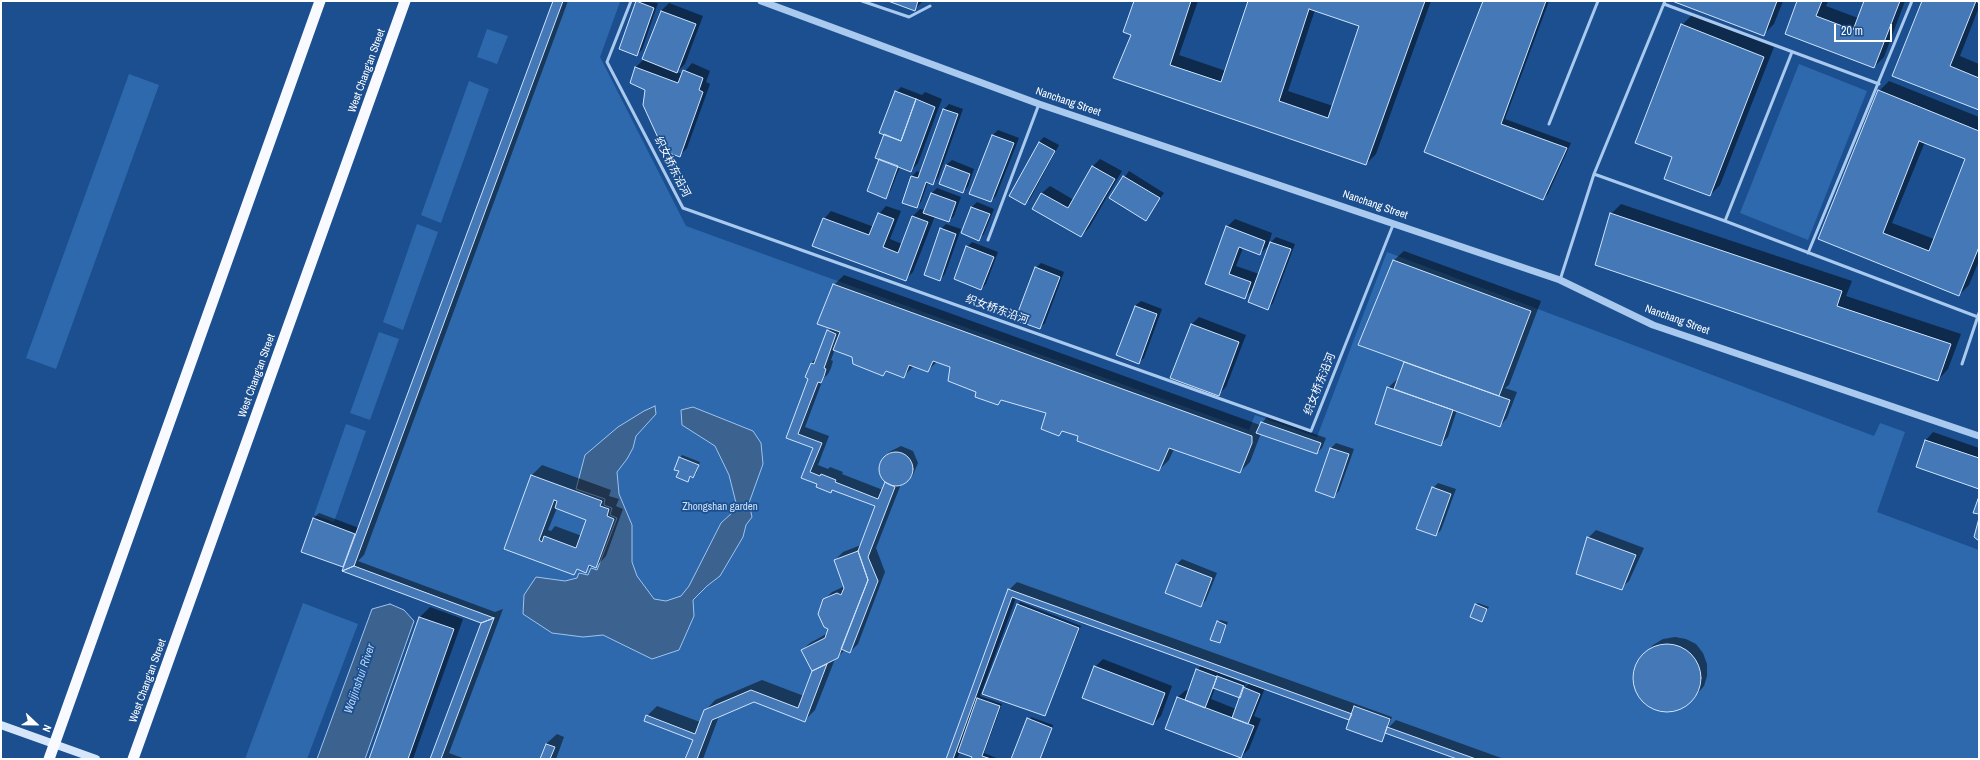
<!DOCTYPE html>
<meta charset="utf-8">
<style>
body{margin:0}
#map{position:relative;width:1980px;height:760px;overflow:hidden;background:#1b4f8f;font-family:"Archivo Narrow",sans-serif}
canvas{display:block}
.frame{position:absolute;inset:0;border:2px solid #fff;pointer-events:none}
.north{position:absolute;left:16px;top:704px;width:40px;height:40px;-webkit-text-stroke:3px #1b4f8f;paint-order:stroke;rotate:112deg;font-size:11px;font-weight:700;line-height:16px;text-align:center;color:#fff}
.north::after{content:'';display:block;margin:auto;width:14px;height:18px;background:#fff;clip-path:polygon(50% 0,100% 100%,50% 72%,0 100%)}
.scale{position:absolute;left:1834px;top:24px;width:58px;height:18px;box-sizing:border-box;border:2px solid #fff;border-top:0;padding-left:5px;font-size:12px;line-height:14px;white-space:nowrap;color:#fff;-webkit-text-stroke:3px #1b4f8f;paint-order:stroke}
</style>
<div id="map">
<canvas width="1980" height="760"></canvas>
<div class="frame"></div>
<div class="north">N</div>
<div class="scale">20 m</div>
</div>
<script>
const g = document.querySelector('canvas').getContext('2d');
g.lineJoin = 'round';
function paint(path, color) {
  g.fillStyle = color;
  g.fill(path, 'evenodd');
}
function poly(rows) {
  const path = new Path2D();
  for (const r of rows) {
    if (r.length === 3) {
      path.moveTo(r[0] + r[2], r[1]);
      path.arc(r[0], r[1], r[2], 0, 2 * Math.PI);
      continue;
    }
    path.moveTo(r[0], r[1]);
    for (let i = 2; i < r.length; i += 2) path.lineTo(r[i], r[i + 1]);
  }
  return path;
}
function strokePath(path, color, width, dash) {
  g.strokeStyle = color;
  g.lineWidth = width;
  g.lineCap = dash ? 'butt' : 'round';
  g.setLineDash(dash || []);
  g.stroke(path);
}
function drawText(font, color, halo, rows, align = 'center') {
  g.font = font + ' "Archivo Narrow","Noto Sans SC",sans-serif';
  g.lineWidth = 3.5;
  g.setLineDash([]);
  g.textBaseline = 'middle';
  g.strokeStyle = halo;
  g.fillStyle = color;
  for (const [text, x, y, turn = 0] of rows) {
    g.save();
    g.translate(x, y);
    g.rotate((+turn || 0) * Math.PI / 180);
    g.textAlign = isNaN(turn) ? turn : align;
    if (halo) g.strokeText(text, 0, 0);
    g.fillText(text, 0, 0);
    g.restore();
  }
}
paint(poly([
 [563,1,620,2,600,57,686,226,1249,430,1255,415,1317,437,1387,252,1874,436,1880,423,1905,432,1877,512,1979,550,1979,759,1476,759,1387,727,1390,719,1355,706,1352,714,1008,589,946,759,441,759,493,618,354,566],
 [487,29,508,36,497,64,477,57],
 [1799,64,1867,91,1808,240,1740,213],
 [129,74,159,85,56,369,26,358],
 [469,81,489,89,441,223,421,215],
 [417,224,438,232,403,330,383,322],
 [379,332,399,339,370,420,350,413],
 [346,424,366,431,334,522,314,515],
 [303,603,358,624,307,759,245,759]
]), '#2e69ad');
const water = poly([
 [655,406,656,414,636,436,633,448,627,459,617,472,619,494,632,525,632,562,637,576,654,599,666,601,681,596,689,586,721,523,733,512,736,503,729,475,715,446,682,425,681,410,693,407,753,431,761,443,763,464,749,503,752,517,746,525,743,537,720,576,707,586,693,600,694,616,679,650,652,659,603,635,583,637,552,633,523,614,524,595,536,577,565,581,577,578,579,573,588,575,591,568,597,570,617,518,610,515,612,508,604,505,605,499,576,489,585,455,618,427,644,411,655,406],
 [390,604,404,610,414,621,365,759,317,759,372,609,390,604]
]);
paint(water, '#3c6290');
strokePath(water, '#9cc4f0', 1);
paint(poly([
 [554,1,568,1,364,555,358,561,495,612,503,609,449,753,465,759,431,759,482,622,343,571,347,562,343,566,314,518,319,513,359,528],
 [638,1,658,3,642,50,636,55],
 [891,1,923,1,915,9],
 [1136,1,1198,1,1179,55,1226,71,1250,1,1431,1,1376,154,1366,164,1114,78,1132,35],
 [1315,10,1360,25,1333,106,1288,91],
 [1484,1,1549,1,1505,119,1571,143,1548,194,1543,199,1425,151],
 [1675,1,1783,1,1774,24,1764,34],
 [1798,1,1828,1,1826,6,1858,18,1865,1,1905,1,1884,57,1874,67],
 [1923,1,1979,1,1979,7,1960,56,1979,64,1979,109,1894,76],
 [669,3,703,16,685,64,677,72,683,74,692,63,710,71,706,82,710,84,687,148,680,155,646,89,631,83,636,67,644,59,661,11],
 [1692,15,1774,47,1720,185,1710,195,1674,157,1682,25],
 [1889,81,1979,117,1979,261,1969,285,1959,295,1820,239,1879,91],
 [1925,142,1967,159,1934,239,1892,223],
 [901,87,922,95,925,92,942,99,918,163,911,171,900,167,890,192,885,197,880,159,896,92],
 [949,104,963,109,938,178,933,184,928,182,921,202,916,207,912,176,917,171,921,173,944,109],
 [998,130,1019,138,996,196,991,201,970,193,993,135],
 [1044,137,1059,145,1030,199,1025,204,1039,142],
 [1100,159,1122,171,1089,228,1081,236,1033,209,1042,193,1050,186,1074,200,1093,166],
 [952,160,974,169,968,187,963,192,946,165],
 [1129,171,1164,193,1145,220,1110,198],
 [937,188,961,197,954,216,949,221,935,216,913,272,905,280,824,219,831,211,874,227,879,214,886,206,901,211,890,239,902,244,913,216,920,209,925,210,932,193],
 [977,202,994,209,984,234,979,239,972,207],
 [1621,204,1852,281,1846,296,1961,334,1948,369,1938,380,1611,214],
 [1235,219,1272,233,1268,246,1260,254,1243,248,1236,266,1259,274,1271,242,1276,237,1295,244,1273,303,1268,309,1254,288,1245,297,1206,284,1227,227],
 [946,224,961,229,945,274,940,280,941,229],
 [972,242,998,252,986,284,981,289,967,247],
 [1404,251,1541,301,1509,385,1505,388,1517,392,1507,418,1500,426,1457,410,1448,437,1440,445,1388,388,1396,380,1399,380,1405,361,1393,261],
 [1041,263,1064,272,1045,323,1040,328,1036,268],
 [844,275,1260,425,1267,417,1326,438,1322,448,1317,453,1261,433,1250,462,1240,472,1174,449,1169,460,1159,470,1079,435,1063,430,1059,435,1047,413,1002,400,998,404,977,391,951,366,937,362,927,371,914,366,904,376,888,371,883,375,853,356,835,349,831,360,833,361,831,368,828,374,823,379,805,427,829,436,818,465,828,469,830,467,843,472,842,474,883,490,886,482,879,470,884,458,889,452,901,446,913,451,918,463,913,475,908,481,901,484,876,548,885,572,858,644,850,652,845,650,835,659,815,710,805,720,754,701,719,716,703,759,686,759,694,739,647,716,657,706,700,722,705,711,715,700,762,680,804,696,813,671,802,650,810,643,828,633,830,628,824,600,832,592,845,586,835,560,843,552,861,545,877,505,833,489,831,491,818,483,803,477,814,448,787,437,810,378,811,363,818,357,828,331,831,328,834,285],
 [1141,301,1162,309,1144,358,1138,363,1135,306],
 [1199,317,1246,335,1226,387,1218,395,1191,325],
 [1933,432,1979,448,1979,488,1926,440],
 [1336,443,1354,449,1339,491,1334,496,1316,490,1331,448],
 [682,455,700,462,696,474,693,476,691,476,688,480,680,471,680,458],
 [542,465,611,490,609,496,619,499,616,506,623,509,606,556,596,567,592,565,586,571,579,569,574,573,505,548,532,475],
 [557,508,588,519,582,536,555,526,551,531,548,530],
 [1438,483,1456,489,1441,530,1436,535,1433,488],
 [1596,530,1644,548,1629,581,1621,588,1588,538],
 [1182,559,1217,573,1206,600,1201,606,1177,564],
 [1017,582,1392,717,1388,728,1396,720,1504,759,1460,759,1386,732,1382,741,1351,719,1265,688,1254,716,1261,719,1249,749,1241,757,1178,697,1186,690,1188,691,1197,670,1202,665,1016,598,980,696,1002,704,984,753,999,759,972,759,973,757,960,752,957,759,947,759,1009,590],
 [1222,673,1250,683,1244,688,1246,684,1221,674],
 [1215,688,1241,697,1236,709,1211,699],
 [1020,602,1081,626,1045,714,1018,605],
 [1478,603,1489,607,1482,620,1476,605],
 [430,607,463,619,413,759,370,759,420,617],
 [1220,620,1228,622,1219,642,1217,622],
 [1675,637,1686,639,1696,644,1703,653,1707,664,1707,676,1704,686,1688,704,1678,709,1667,711,1656,710,1645,704,1638,695,1634,685,1634,673,1638,662,1653,645,1663,639],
 [1103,659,1172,686,1161,716,1153,724,1095,667],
 [1031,717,1053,725,1040,759,1012,759],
 [557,734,564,737,556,759,541,759,546,744]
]), '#0007');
const building = poly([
 [553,1,563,1,354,566,342,571,553,1],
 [636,1,654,8,637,56,619,49,636,1],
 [888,1,918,1,915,11,888,1],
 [1134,1,1191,1,1170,65,1221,82,1248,1,1425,1,1366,165,1113,78,1131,35,1123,32,1134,1],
 [1309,9,1359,26,1328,118,1279,101,1309,9],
 [1483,1,1546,1,1501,124,1567,148,1543,200,1424,152,1483,1],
 [1672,1,1777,1,1764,36,1672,1],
 [1797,1,1822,1,1816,16,1853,30,1864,1,1900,1,1874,68,1785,34,1797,1],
 [1922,1,1979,1,1979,3,1976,1,1950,66,1979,78,1979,110,1892,76,1922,1],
 [661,11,696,24,677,73,642,59,661,11],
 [1681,24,1764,57,1710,196,1664,179,1672,157,1635,143,1681,24],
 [635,67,678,83,683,70,703,78,699,90,703,92,680,157,664,151,643,105,645,90,630,83,635,67],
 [1878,90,1979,131,1979,247,1959,296,1818,239,1878,90],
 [1919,141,1965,159,1929,251,1883,233,1919,141],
 [895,91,916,99,901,141,879,133,895,91],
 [916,99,935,107,911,172,875,158,884,134,901,141,916,99],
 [943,109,958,114,933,185,926,182,917,208,902,203,911,176,918,178,943,109],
 [992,135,1014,143,991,202,969,194,992,135],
 [1039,142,1055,151,1025,205,1009,196,1039,142],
 [879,159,898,166,886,199,867,191,879,159],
 [946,165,970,174,963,193,939,184,946,165],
 [1092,166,1115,179,1081,237,1032,209,1041,193,1068,208,1092,166],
 [1123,176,1160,198,1146,221,1109,198,1123,176],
 [931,193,956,202,949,222,923,213,931,193],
 [971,207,990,214,979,241,961,233,971,207],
 [878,213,894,219,883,247,898,253,912,216,928,222,906,281,812,246,823,218,869,235,878,213],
 [1610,213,1842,291,1837,306,1951,344,1938,381,1595,265,1610,213],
 [1226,226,1265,241,1260,255,1239,247,1229,274,1251,282,1245,299,1205,284,1226,226],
 [940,228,956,234,940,281,924,275,940,228],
 [1270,242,1291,249,1268,310,1248,302,1270,242],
 [966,246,994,257,981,290,954,279,966,246],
 [1393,260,1531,311,1499,396,1358,345,1393,260],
 [1035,267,1060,277,1040,329,1015,320,1035,267],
 [833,284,1252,436,1252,443,1240,473,1169,448,1159,471,1077,441,1078,436,1062,431,1059,436,1041,429,1046,413,1001,400,998,405,975,397,976,392,948,381,950,367,933,361,928,372,909,365,904,378,886,371,883,376,853,364,852,357,833,350,840,332,817,324,833,284],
 [1135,306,1157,314,1139,364,1116,355,1135,306],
 [1191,324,1239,342,1219,396,1170,378,1191,324],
 [827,330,836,334,824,368,826,369,824,376,821,383,818,382,798,434,822,443,810,472,820,476,821,474,836,480,835,482,878,499,885,482,895,487,868,557,878,581,850,653,841,649,868,580,858,551,875,506,832,490,831,493,816,487,817,484,801,478,813,448,786,438,808,379,805,377,811,363,814,364,827,330],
 [1404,362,1510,400,1500,427,1394,389,1404,362],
 [1387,387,1453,410,1441,446,1375,424,1387,387],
 [1261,422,1321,443,1317,454,1256,433,1261,422],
 [1925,440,1979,458,1979,489,1916,467,1925,440],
 [1330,448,1349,454,1334,498,1315,491,1330,448],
 [896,469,17],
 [679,457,699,465,693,478,690,476,688,482,676,477,679,471,674,470,679,457],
 [531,475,602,501,600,506,609,509,607,516,614,519,596,568,589,565,586,573,577,569,574,575,504,549,531,475],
 [554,500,557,501,555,508,586,520,576,548,544,536,542,542,539,540,554,500],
 [1432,487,1451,494,1436,536,1416,529,1432,487],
 [1978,499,1979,499,1979,514,1973,513,1978,499],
 [313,518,355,534,343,567,301,552,313,518],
 [1979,518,1979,541,1974,537,1979,518],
 [1587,537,1636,555,1622,590,1576,574,1587,537],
 [858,551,868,580,838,658,812,671,801,650,825,638,828,629,824,627,818,614,823,599,837,593,841,595,844,588,834,560,858,551],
 [1176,564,1212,578,1201,607,1165,593,1176,564],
 [354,566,494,618,481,623,342,571,354,566],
 [1008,589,1352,714,1349,720,1012,597,953,759,946,759,1008,589],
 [1017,604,1079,628,1045,716,982,694,1017,604],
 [1475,604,1487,609,1482,622,1470,617,1475,604],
 [419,617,454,629,408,759,369,759,419,617],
 [494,618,441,759,430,759,481,623,494,618],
 [1217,621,1226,625,1220,643,1210,640,1217,621],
 [1667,678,34],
 [827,664,805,722,754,702,712,720,697,759,685,759,693,740,644,721,646,715,695,734,704,710,751,690,798,708,812,671,827,664],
 [1094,666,1165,693,1153,725,1082,698,1094,666],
 [1196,669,1217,677,1205,708,1185,700,1196,669],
 [1217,676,1244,686,1240,698,1213,688,1217,676],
 [1243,687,1260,694,1248,724,1232,718,1243,687],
 [1177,697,1254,726,1241,758,1165,729,1177,697],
 [977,698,1000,706,982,756,991,759,971,759,972,757,958,752,977,698],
 [1354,706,1390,719,1382,742,1346,729,1354,706],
 [1027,718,1052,728,1040,759,1011,759,1027,718],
 [1387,727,1476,759,1457,759,1385,733,1387,727],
 [546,744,555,747,550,759,540,759,546,744]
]);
paint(building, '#4478b7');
strokePath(building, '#cfe3fa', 1);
strokePath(poly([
 [631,1,607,62,683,208,1311,431,1393,225],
 [862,1,909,17,930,6],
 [1664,4,1879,84],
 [1549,124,1598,1],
 [1594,174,1725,221,1978,317],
 [1725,221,1792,52],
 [988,240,1039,104],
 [1808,253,1912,1],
 [1560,280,1594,174,1665,1],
 [1962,364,1979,313]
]), '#a9c9ee', 3);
strokePath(poly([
 [761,1,1039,104,1560,280,1653,325,1979,436]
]), '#a9c9ee', 7);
strokePath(poly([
 [1,725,96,759]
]), '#d6e6fa', 8);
strokePath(poly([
 [49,759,320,1],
 [133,759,405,1]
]), '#f8faff', 11);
drawText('11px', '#fff', '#1b4f8f', [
 ["West Chang'an Street",367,71,-70],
 ["Nanchang Street",1068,102,19],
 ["织女桥东沿河",672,167,63],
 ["Nanchang Street",1375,205,19],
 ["织女桥东沿河",997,310,20],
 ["Nanchang Street",1677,320,20],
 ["West Chang'an Street",257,376,-70],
 ["织女桥东沿河",1320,384,-68],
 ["West Chang'an Street",148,681,-70]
]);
drawText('11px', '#cfe3fa', '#1b4f8f', [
 ["Zhongshan garden",720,507]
]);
drawText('italic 12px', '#b5d3f5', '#1b4f8f', [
 ["Waijinshui River",360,679,-71]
]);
</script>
